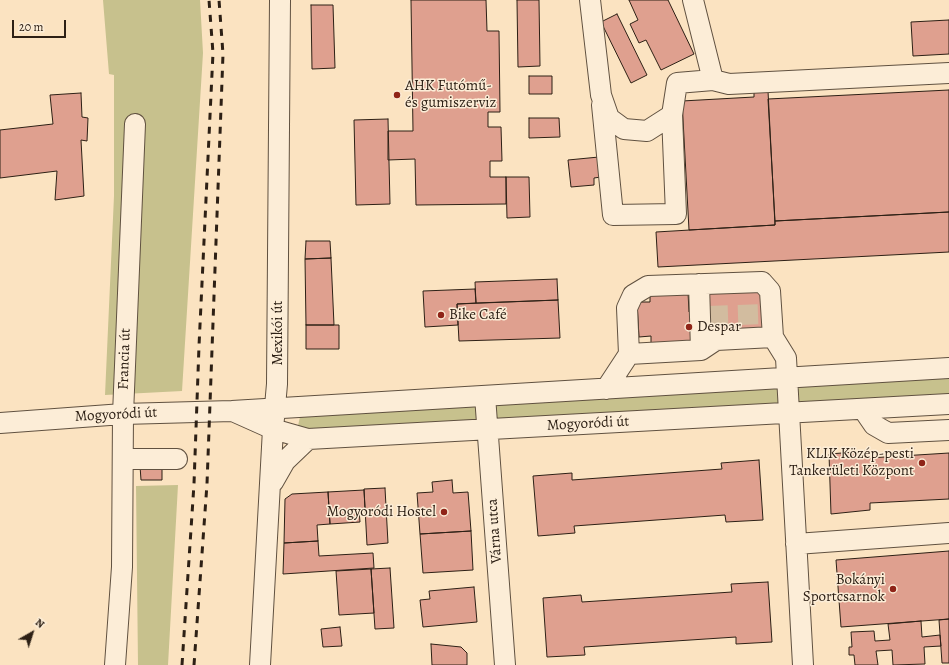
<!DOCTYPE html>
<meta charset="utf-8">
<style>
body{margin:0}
#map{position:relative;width:949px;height:665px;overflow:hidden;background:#fbe3c1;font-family:Alegreya,serif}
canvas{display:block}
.north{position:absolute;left:12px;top:613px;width:40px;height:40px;-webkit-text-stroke:3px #fcedd7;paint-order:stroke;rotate:39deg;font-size:11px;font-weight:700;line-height:16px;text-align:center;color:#2d2015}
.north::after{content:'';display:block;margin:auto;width:14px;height:18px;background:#2d2015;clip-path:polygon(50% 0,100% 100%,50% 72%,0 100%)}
.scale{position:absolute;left:12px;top:20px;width:54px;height:18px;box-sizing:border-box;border:2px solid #2d2015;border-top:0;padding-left:5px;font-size:12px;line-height:14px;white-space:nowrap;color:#2d2015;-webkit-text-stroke:3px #fcedd7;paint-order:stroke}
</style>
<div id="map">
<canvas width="949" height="665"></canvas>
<div class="north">N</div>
<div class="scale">20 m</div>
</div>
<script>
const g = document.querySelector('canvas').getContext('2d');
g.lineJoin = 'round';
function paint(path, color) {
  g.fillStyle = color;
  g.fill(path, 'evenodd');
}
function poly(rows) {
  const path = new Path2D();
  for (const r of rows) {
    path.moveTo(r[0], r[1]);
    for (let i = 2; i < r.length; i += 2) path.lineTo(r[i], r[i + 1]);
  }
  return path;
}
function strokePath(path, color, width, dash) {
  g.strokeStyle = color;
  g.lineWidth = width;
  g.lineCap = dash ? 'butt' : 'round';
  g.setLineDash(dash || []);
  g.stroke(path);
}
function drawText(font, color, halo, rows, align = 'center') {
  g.font = font + ' Alegreya,serif';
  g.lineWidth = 3;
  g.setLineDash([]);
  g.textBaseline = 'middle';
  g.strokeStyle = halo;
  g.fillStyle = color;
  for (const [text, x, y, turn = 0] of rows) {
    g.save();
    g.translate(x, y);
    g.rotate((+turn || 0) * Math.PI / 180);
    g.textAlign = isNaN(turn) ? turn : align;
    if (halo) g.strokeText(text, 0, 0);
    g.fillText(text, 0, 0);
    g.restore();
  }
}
paint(poly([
 [103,0,200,0,203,53,182,391,105,395,114,196,114,75,109,74],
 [949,368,949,404,308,439,298,426,302,407],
 [178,485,168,665,138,665,136,486]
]), '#c7c18d');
const building = poly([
 [411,0,486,0,487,31,499,31,500,112,488,112,488,127,501,127,502,161,490,161,490,177,506,177,506,204,416,205,415,159,388,160,388,131,413,131,411,0],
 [517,0,539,0,540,66,518,67,517,0],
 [629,0,668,0,694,54,661,70,646,40,639,43,630,24,638,20,629,0],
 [311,5,333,5,335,68,312,69,311,5],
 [617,14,647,75,631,83,601,22,617,14],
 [949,20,949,54,913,56,911,22,949,20],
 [529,76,552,76,552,94,529,94,529,76],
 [949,90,949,212,775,221,768,99,949,90],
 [768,91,775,225,689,230,682,101,754,97,754,92,768,91],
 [81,93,82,117,88,118,87,141,81,140,84,196,55,200,57,171,0,178,0,130,53,124,50,95,81,93],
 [529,118,559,118,560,137,529,138,529,118],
 [388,119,390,204,356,205,354,120,388,119],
 [599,157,601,177,594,178,594,185,571,187,568,160,599,157],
 [506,177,529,177,530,217,507,218,506,177],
 [949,212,949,252,658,267,656,232,775,225,775,221,949,212],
 [306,241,330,241,331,258,305,259,306,241],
 [331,258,334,325,306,325,305,259,331,258],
 [557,279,558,300,476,303,475,282,557,279],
 [475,289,476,303,457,304,458,325,425,327,423,291,475,289],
 [765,291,767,337,709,339,707,293,765,291],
 [688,292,689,312,696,312,694,340,690,340,690,343,651,344,651,336,639,337,637,302,650,302,650,294,688,292],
 [558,300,560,338,459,341,457,304,558,300],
 [306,325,339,325,339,349,306,349,306,325],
 [868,451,869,458,949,453,949,499,870,503,870,510,831,514,829,454,868,451],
 [759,460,763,520,726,522,725,515,574,526,575,533,538,536,533,476,572,473,572,480,722,469,721,463,759,460],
 [162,465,162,480,141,480,140,466,162,465],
 [452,480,453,493,468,492,471,531,420,534,417,493,433,492,432,482,452,480],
 [385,488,388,543,367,545,364,489,385,488],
 [364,490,365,509,359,510,360,522,330,524,328,492,364,490],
 [328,492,330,524,317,525,318,541,284,543,285,499,292,494,328,492],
 [471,531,473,570,423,573,420,534,471,531],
 [318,541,319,556,373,553,374,568,283,574,284,543,318,541],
 [949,551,949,619,841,627,836,560,949,551],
 [390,568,394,628,375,629,371,569,390,568],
 [371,569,374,613,339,615,336,571,371,569],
 [768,582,772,642,736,644,736,637,584,647,585,655,547,657,543,598,581,595,582,602,732,592,731,584,768,582],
 [474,587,477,622,423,627,420,600,430,599,429,591,474,587],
 [949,619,949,663,942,663,939,620,949,619],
 [921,621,922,637,940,635,941,646,924,647,925,664,893,665,892,650,876,651,878,665,855,665,854,655,849,655,849,647,852,647,851,632,874,631,875,641,890,640,888,624,921,621],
 [340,627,342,646,323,647,321,629,340,627],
 [431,644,461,647,467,653,467,665,432,665,431,644]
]);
paint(building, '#dfa08f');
strokePath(building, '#2d2015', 1);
strokePath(poly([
 [708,316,766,314]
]), '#d2bc9f', 20, [20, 10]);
const minor = poly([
 [590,0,601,95,609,118,624,129,647,131,672,115,677,83,713,80,693,0],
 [713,80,729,84,949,73],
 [602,105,613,215,676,214,672,115],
 [699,284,701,350],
 [629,354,701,350,716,340,773,337,786,358,803,665],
 [606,389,629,354,627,308,633,295,648,286,762,282,770,291,773,337],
 [485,396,505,665],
 [863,409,874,425,888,433,949,430],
 [235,412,273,429,308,439,949,404],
 [0,423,123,414,232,411,949,368],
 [124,459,177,459],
 [273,482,285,461,308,439],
 [796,544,949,533],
 [115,665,122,567,123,414,135,124],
 [260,665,273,429,277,384,280,0]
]);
strokePath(minor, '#605140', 22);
strokePath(minor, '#fcedd7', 20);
strokePath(poly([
 [182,665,194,484,199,346,213,53,209,0],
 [194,665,207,484,223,54,219,0]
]), '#2d2015', 3, [7, 7]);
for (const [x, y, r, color] of [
 [397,95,4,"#8f2418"],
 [441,315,4,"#8f2418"],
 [689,327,4,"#8f2418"],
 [922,463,4,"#8f2418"],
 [444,512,4,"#8f2418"],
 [893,589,4,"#8f2418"]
]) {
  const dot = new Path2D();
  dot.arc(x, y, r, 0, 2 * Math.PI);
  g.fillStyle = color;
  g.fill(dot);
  strokePath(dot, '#fcedd7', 1.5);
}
drawText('15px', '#2d2015', '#fcedd7', [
 ["AHK Futómű-",405,86],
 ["és gumiszerviz",405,103],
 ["Bike Café",449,315],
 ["Despar",697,327],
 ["KLIK Közép-pesti",914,454,"right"],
 ["Tankerületi Központ",914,471,"right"],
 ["Mogyoródi Hostel",436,512,"right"],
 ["Bokányi",885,580,"right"],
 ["Sportcsarnok",885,597,"right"]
], 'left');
drawText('15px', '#2d2015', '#fcedd7', [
 ["Mexikói út",278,333,-90],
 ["Francia út",125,359,-88],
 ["Mogyoródi út",116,415,-3],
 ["Mogyoródi út",588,424,-3],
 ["Várna utca",495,531,-94]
]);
</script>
